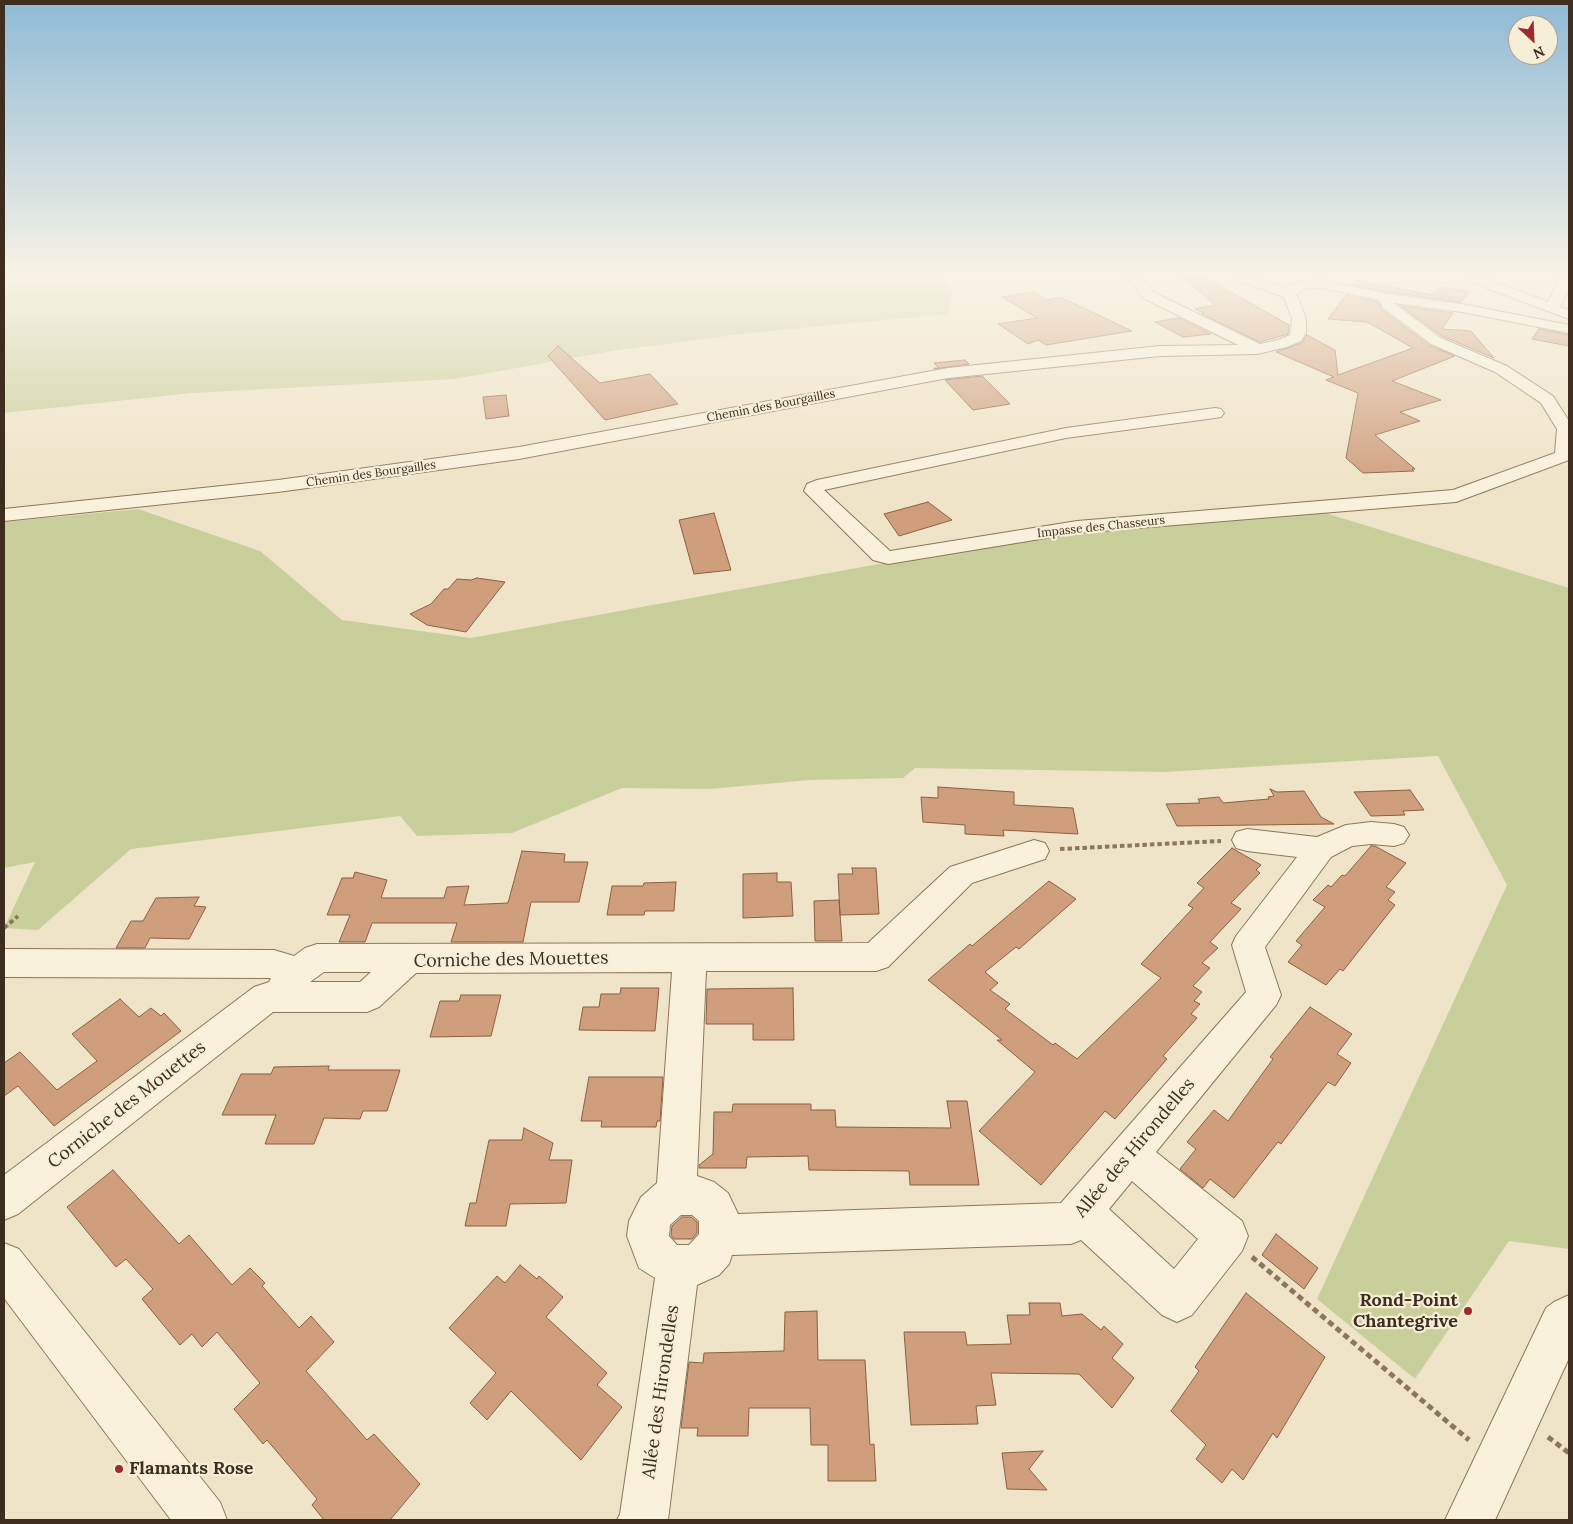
<!DOCTYPE html>
<meta charset="utf-8">
<style>
body{margin:0}
#map{position:relative;width:1573px;height:1524px;overflow:hidden;background:#f0e4c8;font-family:Lora,serif}
canvas{display:block}
.frame{position:absolute;inset:0;border:5px solid #3d2e20;pointer-events:none}
.north{position:absolute;left:1508px;top:15px;width:50px;height:50px;box-sizing:border-box;background:#f7eed8;border:1px solid #ada18e;border-radius:50%;rotate:155deg;font-size:14px;font-weight:700;line-height:20px;text-align:center;color:#3d2e20}
.north::after{content:'';display:block;margin:auto;width:18px;height:22px;background:#9e2a2b;clip-path:polygon(50% 0,100% 100%,50% 72%,0 100%)}
</style>
<div id="map">
<canvas width="1573" height="1524"></canvas>
<div class="frame"></div>
<div class="north">N</div>
</div>
<script>
const g = document.querySelector('canvas').getContext('2d');
g.lineJoin = 'round';
function paint(path, color) {
  g.fillStyle = color;
  g.fill(path, 'evenodd');
}
function poly(rows) {
  const path = new Path2D();
  for (const r of rows) {
    path.moveTo(r[0], r[1]);
    for (let i = 2; i < r.length; i += 2) path.lineTo(r[i], r[i + 1]);
  }
  return path;
}
function strokePath(path, color, width, dash) {
  g.strokeStyle = color;
  g.lineWidth = width;
  g.lineCap = dash ? 'butt' : 'round';
  g.setLineDash(dash || []);
  g.stroke(path);
}
function drawText(font, color, halo, rows, align = 'center') {
  g.font = font + ' Lora,serif';
  g.lineWidth = 4.5;
  g.setLineDash([]);
  g.textBaseline = 'middle';
  g.strokeStyle = halo;
  g.fillStyle = color;
  for (const [text, x, y, turn = 0] of rows) {
    g.save();
    g.translate(x, y);
    g.rotate((+turn || 0) * Math.PI / 180);
    g.textAlign = isNaN(turn) ? turn : align;
    if (halo) g.strokeText(text, 0, 0);
    g.fillText(text, 0, 0);
    g.restore();
  }
}
paint(poly([
 [4,277,939,277,952,290,948,314,750,333,612,351,455,379,193,393,4,413],
 [1309,508,1569,588,1569,1249,1509,1241,1415,1379,1317,1299,1507,885,1438,756,1164,772,915,768,903,778,810,780,709,789,622,788,512,833,417,836,400,816,131,849,38,930,4,928,35,862,4,868,4,522,138,509,260,551,342,620,471,638,1022,538]
]), '#c9cf9b');
const building = poly([
 [1182,277,1204,277,1289,325,1288,334,1260,342,1202,314,1204,313,1195,309,1215,305,1182,277],
 [1357,280,1432,295,1437,289,1441,290,1443,287,1469,292,1461,302,1388,292,1353,285,1357,280],
 [1034,292,1047,300,1060,297,1132,331,1046,345,1038,340,1028,344,998,324,1037,318,1002,297,1034,292],
 [1346,295,1378,302,1382,310,1430,346,1455,356,1392,381,1441,400,1400,412,1420,421,1375,435,1415,469,1412,469,1414,471,1363,473,1346,458,1358,393,1326,380,1334,377,1276,352,1302,343,1307,335,1335,350,1338,375,1413,348,1367,322,1328,319,1346,295],
 [1401,306,1453,313,1442,329,1471,331,1494,358,1442,336,1401,306],
 [1179,318,1211,334,1183,337,1155,322,1179,318],
 [1539,329,1569,335,1569,346,1532,339,1539,329],
 [558,346,600,383,650,374,678,404,605,420,548,356,558,346],
 [965,360,969,364,934,369,934,368,939,368,934,363,965,360],
 [982,376,1010,404,973,410,945,380,982,376],
 [506,395,509,416,486,419,483,397,506,395],
 [928,502,952,520,899,536,884,514,928,502],
 [714,513,731,570,694,574,679,520,714,513],
 [477,578,505,582,466,632,427,625,410,614,431,604,444,589,448,589,457,579,471,580,477,578],
 [938,787,1014,792,1014,805,1073,808,1078,834,1003,830,1004,836,965,834,965,825,923,822,921,797,938,798,938,787],
 [1270,789,1277,792,1304,791,1321,817,1334,824,1177,826,1166,804,1200,803,1198,799,1219,797,1223,803,1269,799,1268,797,1274,796,1270,789],
 [1410,790,1424,810,1403,811,1405,815,1371,816,1354,792,1410,790],
 [1371,846,1375,846,1406,863,1386,887,1395,892,1388,900,1395,905,1343,971,1340,969,1326,985,1288,962,1302,945,1296,941,1325,907,1313,900,1328,885,1331,887,1342,875,1345,876,1371,846],
 [1232,848,1261,865,1256,870,1260,873,1231,903,1241,909,1210,942,1218,948,1202,963,1210,968,1193,986,1202,992,1194,1001,1200,1004,1191,1014,1197,1018,1163,1056,1167,1059,1115,1119,1105,1111,1041,1185,979,1131,1035,1072,997,1040,1002,1040,928,980,970,944,972,946,1049,881,1076,899,1019,949,1016,947,985,972,998,983,990,990,1010,1004,1005,1009,1053,1045,1055,1043,1077,1059,1161,978,1141,964,1193,908,1188,905,1204,888,1197,883,1232,848],
 [522,851,565,854,564,862,588,862,579,902,531,902,523,942,451,942,457,923,372,923,365,942,339,942,350,915,327,915,342,878,353,878,355,872,387,880,381,898,444,898,447,887,469,886,464,905,508,903,522,851],
 [852,868,876,868,879,914,840,915,838,874,853,874,852,868],
 [777,873,777,882,791,882,793,916,743,918,743,874,777,873],
 [676,882,674,911,645,911,644,915,607,915,612,886,643,886,644,883,676,882],
 [199,897,194,906,206,907,189,939,150,938,145,948,116,948,131,921,143,921,156,898,199,897],
 [839,900,842,941,815,941,814,901,839,900],
 [621,988,659,988,655,1031,579,1030,583,1007,599,1007,601,994,620,994,621,988],
 [793,988,794,1040,753,1040,753,1024,706,1024,707,989,793,988],
 [461,995,501,995,491,1036,430,1037,440,1001,459,1001,461,995],
 [120,999,139,1017,151,1008,161,1016,164,1013,181,1031,54,1126,18,1086,4,1096,4,1063,20,1052,57,1090,97,1061,72,1034,120,999],
 [1310,1007,1352,1034,1337,1054,1351,1063,1335,1086,1328,1082,1281,1144,1278,1142,1234,1198,1210,1179,1203,1188,1180,1169,1196,1149,1187,1142,1214,1110,1228,1121,1273,1059,1270,1057,1310,1007],
 [329,1066,328,1070,400,1070,387,1111,363,1111,360,1119,324,1118,314,1144,265,1144,276,1115,222,1115,241,1074,271,1074,274,1067,329,1066],
 [589,1077,663,1077,660,1121,657,1121,656,1127,601,1127,602,1121,581,1121,589,1077],
 [947,1101,967,1101,979,1185,910,1185,909,1171,809,1170,808,1156,747,1157,746,1168,699,1168,699,1165,713,1154,714,1112,732,1112,733,1104,811,1104,811,1110,835,1110,836,1127,951,1128,947,1101],
 [524,1128,553,1143,549,1160,572,1160,566,1203,510,1204,506,1226,465,1226,470,1203,476,1203,489,1140,522,1140,524,1128],
 [113,1170,179,1244,189,1235,232,1285,250,1268,265,1283,262,1286,299,1328,311,1316,334,1342,306,1371,367,1440,374,1434,420,1484,390,1520,324,1520,312,1505,317,1499,267,1440,263,1444,234,1409,260,1383,217,1332,202,1347,192,1334,180,1345,142,1299,153,1289,126,1259,116,1267,67,1207,113,1170],
 [682,1217,691,1217,697,1222,697,1233,692,1239,674,1239,671,1235,672,1226,682,1217],
 [1276,1234,1318,1268,1304,1289,1262,1255,1276,1234],
 [520,1265,537,1279,539,1276,563,1297,546,1317,607,1373,597,1385,622,1407,581,1460,511,1391,487,1420,470,1403,496,1373,449,1328,497,1276,505,1283,520,1265],
 [1246,1293,1325,1357,1277,1438,1273,1433,1243,1480,1232,1469,1222,1483,1196,1459,1206,1445,1171,1411,1199,1371,1195,1367,1246,1293],
 [1029,1303,1060,1303,1062,1316,1082,1314,1101,1330,1104,1326,1123,1344,1112,1358,1134,1378,1112,1408,1079,1374,991,1373,996,1405,976,1406,978,1424,911,1425,904,1332,965,1332,967,1345,1011,1344,1007,1315,1030,1315,1029,1303],
 [817,1311,818,1360,865,1360,870,1445,874,1444,876,1481,828,1481,828,1445,811,1445,810,1408,749,1408,748,1436,697,1436,698,1428,681,1428,689,1362,703,1363,704,1353,784,1351,785,1312,817,1311],
 [1043,1451,1029,1469,1047,1490,1007,1489,1002,1453,1043,1451]
]);
paint(building, '#cf9f7d');
strokePath(building, '#8d5f41', 1);
const minor = poly([
 [1126,277,1141,277,1146,280,1152,291,1157,294,1260,344,1278,340,1290,335,1292,319,1284,297,1238,280,1237,277,1256,277,1287,289,1290,285,1301,281,1322,280,1388,294,1462,304,1569,325,1569,333,1462,312,1394,303,1441,338,1507,366,1553,396,1569,421,1569,460,1456,502,1077,533,888,564,873,560,804,491,807,484,817,480,1066,428,1215,408,1221,409,1224,413,1221,417,1215,418,1066,438,824,490,890,551,1077,521,1453,490,1555,453,1557,429,1541,403,1495,372,1431,344,1383,308,1379,300,1322,288,1308,288,1300,291,1297,295,1306,319,1306,333,1301,341,1287,347,1257,354,1160,356,948,378,519,459,278,492,4,521,4,509,278,480,519,447,948,368,1160,346,1238,345,1147,300,1141,296,1135,285,1126,277],
 [1464,277,1483,277,1548,302,1560,277,1569,277,1569,287,1560,307,1569,310,1569,319,1465,280,1464,277],
 [1371,822,1394,824,1404,827,1409,835,1404,843,1394,846,1371,844,1352,846,1331,857,1265,947,1281,995,1276,1005,1156,1152,1242,1221,1248,1236,1242,1251,1192,1315,1177,1322,1162,1315,1081,1240,1071,1244,732,1255,729,1264,719,1275,697,1285,668,1520,617,1520,620,1514,655,1278,639,1268,627,1236,629,1221,641,1197,657,1183,672,972,416,973,379,1007,367,1012,273,1012,18,1214,4,1220,4,1175,254,987,269,982,271,978,4,977,4,949,274,950,294,956,305,948,317,944,868,943,950,867,1034,840,1045,843,1049,851,1045,859,972,883,888,967,876,971,706,971,697,1176,714,1182,728,1193,738,1214,1061,1203,1246,992,1232,945,1236,936,1297,857,1247,851,1236,848,1232,840,1236,832,1247,829,1317,837,1346,825,1371,822],
 [324,972,371,972,360,982,310,982,324,972],
 [1132,1181,1198,1239,1174,1269,1109,1209,1132,1181],
 [681,1215,692,1215,699,1221,699,1234,689,1245,677,1245,669,1236,670,1225,681,1215],
 [4,1243,19,1249,220,1502,227,1520,171,1520,4,1298,4,1243],
 [1569,1295,1569,1358,1495,1520,1445,1520,1546,1308,1554,1302,1569,1295]
]);
strokePath(minor, '#8d765c', 2);
strokePath(poly([
 [1060,849,1221,841],
 [4,928,18,916]
]), '#8d765c', 4, [4.5, 3]);
strokePath(poly([
 [1252,1257,1469,1440],
 [1548,1437,1569,1453]
]), '#8d765c', 5, [6, 4]);
paint(minor, '#faf1dc');
const sky = g.createLinearGradient(0, 0, 0, 491);
sky.addColorStop(0, '#8fbad6');
sky.addColorStop(0.56, '#f8f3e6');
sky.addColorStop(1, '#f8f3e600');
g.fillStyle = sky;
g.fillRect(0, 0, 1573, 491);
for (const [x, y, r, color] of [
 [1468,1311,5,"#9e2a2b"],
 [119,1469,5,"#9e2a2b"]
]) {
  const dot = new Path2D();
  dot.arc(x, y, r, 0, 2 * Math.PI);
  g.fillStyle = color;
  g.fill(dot);
  strokePath(dot, '#f7eed8', 2);
}
drawText('12px', '#3d2e20', '#f7eed8', [
 ["Chemin des Bourgailles",771,406,-11],
 ["Chemin des Bourgailles",371,474,-8],
 ["Impasse des Chasseurs",1101,527,-6]
]);
drawText('18px', '#3d2e20', '#f7eed8', [
 ["Corniche des Mouettes",511,960,-1],
 ["Corniche des Mouettes",127,1105,-38],
 ["Allée des Hirondelles",1135,1148,-50],
 ["Allée des Hirondelles",661,1392,-82]
]);
drawText('bold 18px', '#3d2e20', '#f7eed8', [
 ["Rond-Point",1458,1301],
 ["Chantegrive",1458,1322],
 ["Flamants Rose",129,1469,"left"]
], 'right');
</script>
